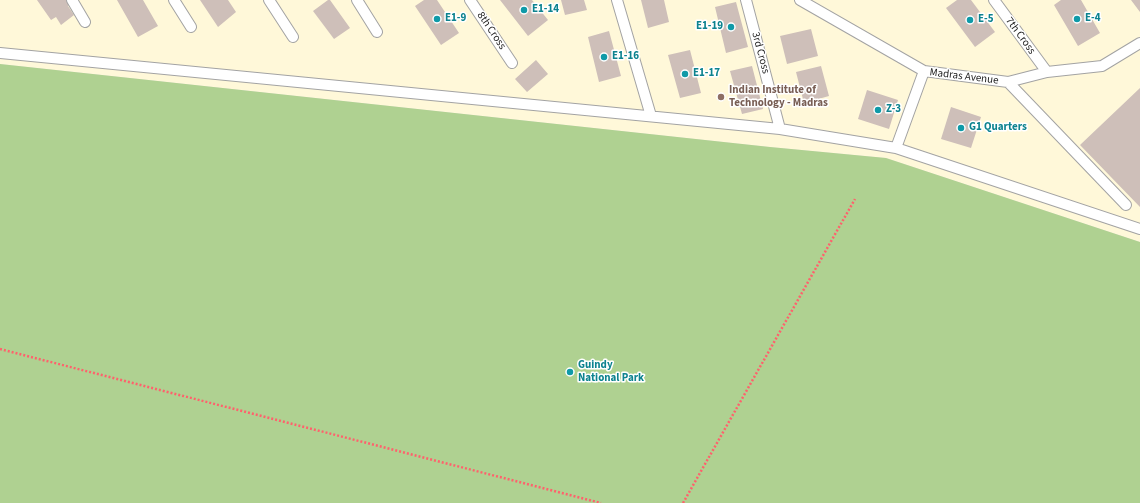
<!DOCTYPE html>
<style>
body{margin:0}
canvas{display:block;background:#eee7e0}
</style>
<canvas width="1140" height="503"></canvas>
<script>
const g = document.querySelector('canvas').getContext('2d');
g.lineJoin = 'round';
function paint(path, color) {
  g.fillStyle = color;
  g.fill(path, 'evenodd');
}
function poly(rows) {
  const path = new Path2D();
  for (const r of rows) {
    path.moveTo(r[0], r[1]);
    for (let i = 2; i < r.length; i += 2) path.lineTo(r[i], r[i + 1]);
  }
  return path;
}
function strokePath(path, color, width, dash) {
  g.strokeStyle = color;
  g.lineWidth = width;
  g.lineCap = dash ? 'butt' : 'round';
  g.setLineDash(dash || []);
  g.stroke(path);
}
function drawText(font, color, halo, rows, align = 'center') {
  g.font = font + ' "Source Sans 3",sans-serif';
  g.lineWidth = 3;
  g.setLineDash([]);
  g.textBaseline = 'middle';
  g.strokeStyle = halo;
  g.fillStyle = color;
  for (const [text, x, y, turn = 0] of rows) {
    g.save();
    g.translate(x, y);
    g.rotate((+turn || 0) * Math.PI / 180);
    g.textAlign = isNaN(turn) ? turn : align;
    if (halo) g.strokeText(text, 0, 0);
    g.fillText(text, 0, 0);
    g.restore();
  }
}
paint(poly([
 [0,0,1140,0,1140,242,886,158,770,147,0,64]
]), '#fff8d9');
paint(poly([
 [0,64,770,147,886,158,1140,242,1140,503,0,503]
]), '#afd191');
paint(poly([
 [37,0,66,0,69,5,68,6,74,15,61,25,56,17,51,20],
 [117,0,143,0,158,26,138,37],
 [200,0,228,0,236,12,218,27],
 [328,0,330,0,350,28,334,39,313,11],
 [424,0,437,0,459,33,441,45,415,6],
 [500,0,532,0,548,20,528,36],
 [561,0,584,0,587,10,565,15],
 [641,0,664,0,669,22,648,28],
 [957,0,971,0,995,32,975,47,946,8],
 [1061,0,1081,0,1100,33,1078,46,1054,5],
 [1131,0,1140,0,1140,12],
 [736,2,748,47,726,53,715,7],
 [811,29,818,56,787,64,780,36],
 [609,31,621,76,599,82,588,37],
 [690,50,701,93,680,98,668,55],
 [536,60,548,74,527,92,515,79],
 [752,66,763,109,742,114,730,71],
 [821,66,829,96,804,103,796,72],
 [1140,88,1140,207,1080,145],
 [867,90,898,100,889,129,858,119],
 [951,107,981,117,971,148,941,139]
]), '#cebfb9');
const service = poly([
 [72,0,85,22],
 [174,0,191,27],
 [269,0,293,37],
 [357,0,377,32],
 [470,0,512,63],
 [617,0,651,116],
 [746,0,780,129],
 [800,0,924,71,1008,82,1047,72,1102,66,1140,43],
 [994,0,1047,72],
 [0,53,780,129,896,148,1140,229],
 [1008,82,1126,205],
 [896,148,924,71]
]);
strokePath(service, '#a3a3a3', 12);
strokePath(poly([
 [0,349,601,503],
 [683,503,855,199]
]), '#ff616c', 2.5, [2, 2]);
strokePath(service, '#fff', 10);
for (const [x, y, r, color] of [
 [524,10,4,"#0f9aa8"],
 [437,19,4,"#0f9aa8"],
 [1077,19,4,"#0f9aa8"],
 [970,20,4,"#0f9aa8"],
 [731,27,4,"#0f9aa8"],
 [604,57,4,"#0f9aa8"],
 [685,74,4,"#0f9aa8"],
 [721,97,4,"#8d6e63"],
 [878,110,4,"#0f9aa8"],
 [961,128,4,"#0f9aa8"],
 [570,372,4,"#0f9aa8"]
]) {
  const dot = new Path2D();
  dot.arc(x, y, r, 0, 2 * Math.PI);
  g.fillStyle = color;
  g.fill(dot);
  strokePath(dot, '#fff', 1.5);
}
drawText('bold 11px', '#0d838f', '#fff', [
 ["E1-14",532,10],
 ["E1-9",445,19],
 ["E-4",1085,19],
 ["E-5",978,20],
 ["E1-19",723,27,"right"],
 ["E1-16",612,57],
 ["E1-17",693,74],
 ["Z-3",886,110],
 ["G1 Quarters",969,128],
 ["Guindy",578,366],
 ["National Park",578,379]
], 'left');
drawText('11px', '#1c1c1c', '#fff', [
 ["8th Cross",491,31,56],
 ["7th Cross",1020,36,54],
 ["3rd Cross",760,53,75],
 ["Madras Avenue",964,77,7]
]);
drawText('bold 11px', '#785e54', '#fff', [
 ["Indian Institute of",729,91],
 ["Technology - Madras",729,104]
], 'left');
</script>
